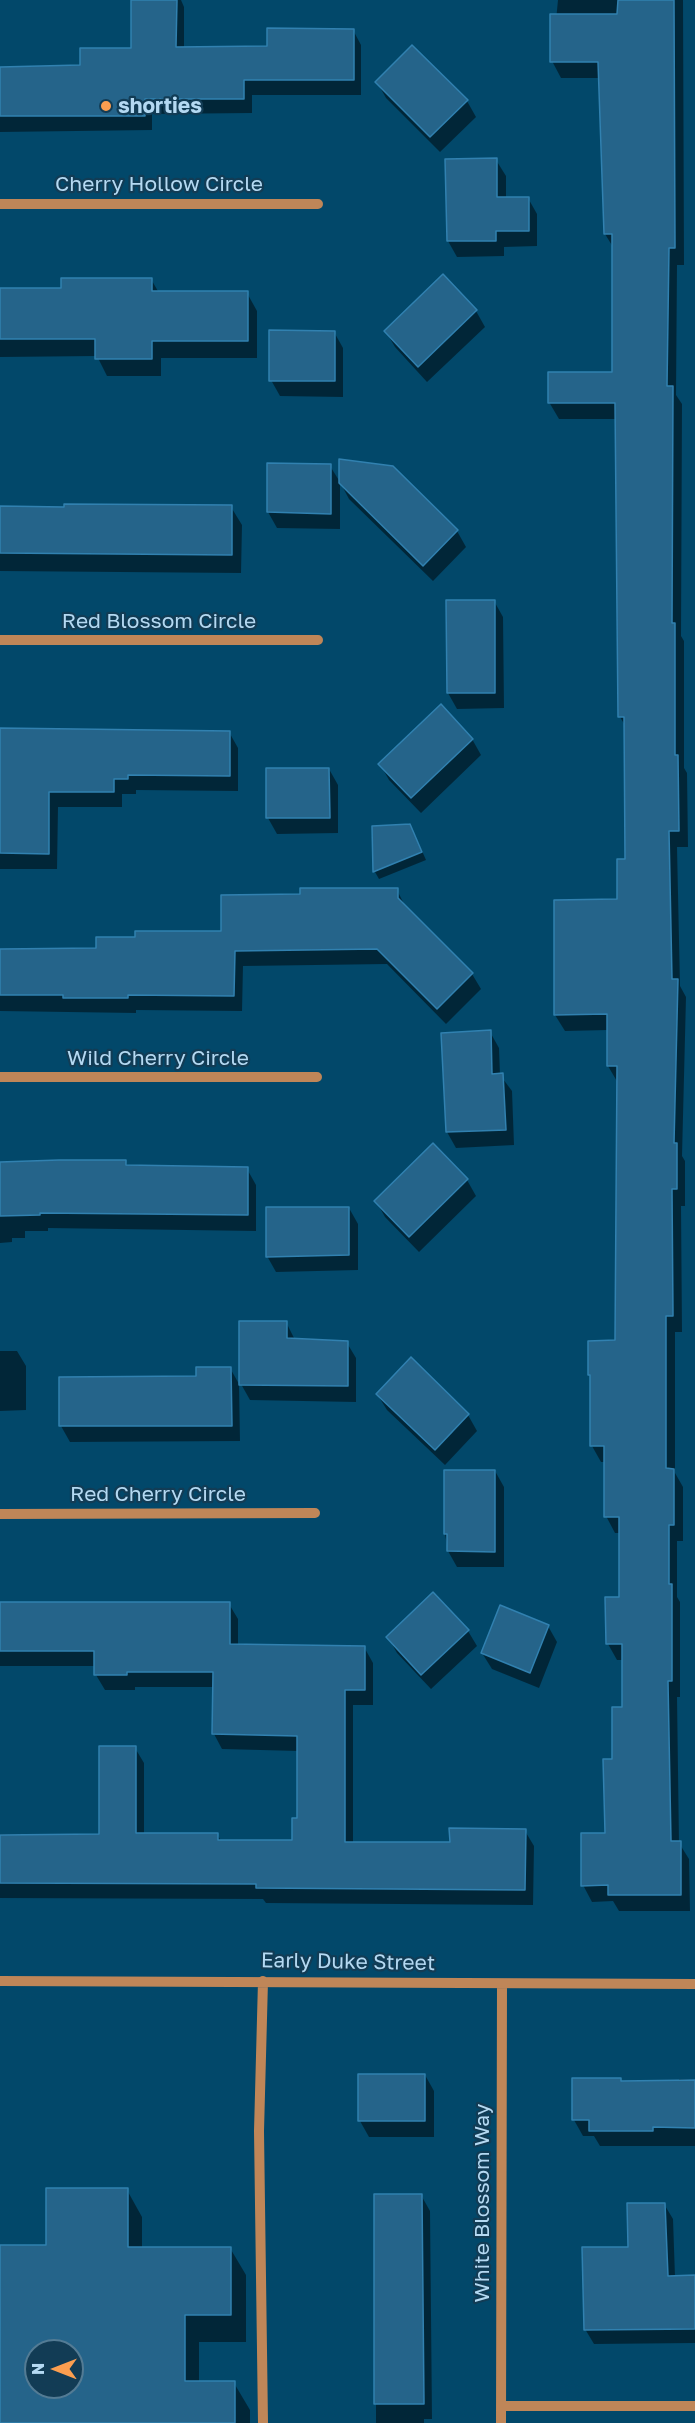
<!DOCTYPE html>
<style>
body{margin:0}
#map{position:relative;width:695px;height:2423px;overflow:hidden;background:#02486a;font-family:"Golos Text",sans-serif}
canvas{display:block}
.north{position:absolute;left:24px;top:2339px;width:60px;height:60px;box-sizing:border-box;background:#123c55;border:2px solid #537b94;border-radius:50%;rotate:270deg;font-size:16px;font-weight:700;line-height:24px;text-align:center;color:#b4d9f2}
.north::after{content:'';display:block;margin:auto;width:21px;height:27px;background:#fb9e50;clip-path:polygon(50% 0,100% 100%,50% 72%,0 100%)}
</style>
<div id="map">
<canvas width="695" height="2423"></canvas>
<div class="north">N</div>
</div>
<script>
const g = document.querySelector('canvas').getContext('2d');
g.lineJoin = 'round';
function paint(path, color) {
  g.fillStyle = color;
  g.fill(path, 'evenodd');
}
function poly(rows) {
  const path = new Path2D();
  for (const r of rows) {
    path.moveTo(r[0], r[1]);
    for (let i = 2; i < r.length; i += 2) path.lineTo(r[i], r[i + 1]);
  }
  return path;
}
function strokePath(path, color, width, dash) {
  g.strokeStyle = color;
  g.lineWidth = width;
  g.lineCap = dash ? 'butt' : 'round';
  g.setLineDash(dash || []);
  g.stroke(path);
}
function drawText(font, color, halo, rows, align = 'center') {
  g.font = font + ' "Golos Text",sans-serif';
  g.lineWidth = 4.5;
  g.setLineDash([]);
  g.textBaseline = 'middle';
  g.strokeStyle = halo;
  g.fillStyle = color;
  for (const [text, x, y, turn = 0] of rows) {
    g.save();
    g.translate(x, y);
    g.rotate((+turn || 0) * Math.PI / 180);
    g.textAlign = isNaN(turn) ? turn : align;
    if (halo) g.strokeText(text, 0, 0);
    g.fillText(text, 0, 0);
    g.restore();
  }
}
paint(poly([
 [133,0,181,0,184,7,184,49,269,48,353,30,361,45,361,95,252,95,252,113,152,114,152,130,0,132,0,68,82,67,133,49],
 [558,0,683,0,684,265,677,265,676,395,682,404,681,636,684,641,684,768,687,773,688,847,677,847,680,986,686,997,682,1156,685,1161,685,1206,681,1206,682,1332,675,1332,675,1473,683,1487,683,1541,677,1541,677,1597,680,1602,680,1697,677,1697,679,1843,689,1859,690,1911,619,1911,613,1901,592,1902,583,1885,606,1835,614,1761,623,1709,623,1660,617,1660,608,1644,620,1598,620,1533,615,1533,606,1516,605,1462,601,1462,592,1446,592,1378,589,1374,617,1342,618,1083,608,1066,608,1030,565,1031,555,1015,618,901,627,861,626,727,620,717,617,419,559,419,549,402,613,373,613,247,605,234,600,78,561,78,552,61],
 [377,82,467,101,476,117,440,152,386,98],
 [446,160,496,160,506,176,506,198,528,198,537,214,537,246,504,247,504,256,457,257,448,241],
 [151,279,159,293,247,293,257,311,257,358,161,358,161,376,107,376,97,356,0,357,0,289,62,290],
 [476,311,485,327,427,382,395,347,386,332],
 [334,332,343,348,343,397,280,396,271,380],
 [330,466,340,482,393,467,457,531,466,547,433,581,349,499,340,482,340,529,277,528,268,512],
 [0,507,231,507,242,525,241,573,0,571],
 [494,601,503,617,504,708,457,709,448,693],
 [0,729,229,732,238,748,238,791,136,790,136,794,122,794,122,807,58,807,57,869,0,869],
 [472,739,481,755,421,813,389,780,380,764],
 [329,769,338,785,338,833,277,834,268,818],
 [373,828,414,833,426,860,379,879,375,872],
 [397,890,406,908,472,974,481,989,446,1024,387,964,243,966,242,1011,136,1010,136,1013,0,1011,0,950,97,950,137,939,222,932,302,895],
 [490,1032,499,1048,500,1075,512,1091,514,1145,456,1148,447,1132,443,1034],
 [433,1145,467,1180,476,1196,419,1252,385,1217,376,1201],
 [126,1162,128,1167,247,1169,256,1185,256,1231,48,1228,48,1231,25,1231,25,1238,12,1238,12,1242,0,1243,0,1163],
 [349,1208,358,1224,358,1270,276,1272,267,1256],
 [286,1322,295,1340,347,1343,356,1358,356,1402,250,1400,241,1384],
 [0,1351,17,1351,26,1366,26,1410,0,1411],
 [230,1368,239,1384,240,1441,70,1442,61,1426],
 [377,1394,468,1415,477,1431,445,1465,387,1410],
 [495,1471,504,1487,504,1567,457,1567,448,1551,445,1534],
 [0,1604,229,1604,238,1619,238,1646,364,1647,373,1663,373,1705,353,1705,353,1843,451,1844,525,1831,534,1846,533,1905,266,1903,263,1899,0,1898,0,1834,101,1835,135,1748,144,1763,144,1834,217,1834,221,1841,293,1841,299,1820,299,1751,222,1749,214,1734,214,1687,135,1687,135,1690,105,1690,96,1675,96,1666,0,1666],
 [548,1626,557,1642,539,1688,492,1669,482,1653],
 [468,1631,477,1646,431,1689,397,1653,388,1637],
 [425,2075,434,2091,434,2137,369,2137,360,2121],
 [679,2079,695,2080,695,2146,600,2146,594,2136,583,2136,574,2120,622,2082,679,2082],
 [127,2190,142,2217,142,2248,230,2248,246,2275,246,2342,199,2342,199,2383,234,2383,250,2410,250,2423,0,2423,0,2246,47,2246],
 [36,2351,72,2351,72,2387,36,2387],
 [376,2195,421,2195,430,2211,432,2419,424,2419,424,2423,376,2423],
 [664,2204,673,2219,675,2277,695,2277,695,2343,594,2344,585,2329]
]), '#0007');
const building = poly([
 [131,0,177,0,176,47,267,46,267,28,354,29,354,80,244,80,244,99,145,99,145,116,0,116,0,67,80,65,80,48,131,48,131,0],
 [618,0,674,0,675,248,669,248,667,386,673,386,672,623,675,623,675,755,678,755,679,831,669,831,672,979,678,979,674,1143,677,1143,677,1189,672,1189,673,1316,666,1316,666,1468,674,1469,674,1525,669,1525,669,1584,672,1584,672,1681,668,1681,671,1841,681,1841,681,1895,608,1895,608,1885,581,1886,581,1833,605,1833,603,1759,612,1759,612,1707,622,1707,622,1644,606,1644,605,1597,619,1597,619,1517,604,1517,604,1446,590,1446,590,1375,588,1375,588,1341,615,1340,617,1066,607,1066,607,1014,554,1015,554,900,617,899,617,859,625,859,624,717,618,717,615,403,548,403,548,372,612,372,612,234,604,234,598,62,550,62,550,14,617,14,618,0],
 [412,45,468,100,430,137,375,82,412,45],
 [497,158,497,197,529,197,529,231,496,231,496,241,447,241,445,159,497,158],
 [443,274,477,310,418,367,384,331,443,274],
 [61,278,152,278,152,291,248,291,248,341,152,341,152,359,95,359,95,339,0,339,0,288,61,288,61,278],
 [269,330,335,331,335,381,269,381,269,330],
 [339,459,393,466,458,530,423,566,339,483,339,459],
 [267,463,331,464,331,514,267,512,267,463],
 [64,504,232,505,232,555,0,553,0,506,64,507,64,504],
 [446,600,495,600,495,693,447,693,446,600],
 [441,704,473,739,411,798,378,764,441,704],
 [0,728,230,731,230,776,128,775,128,779,114,779,114,792,49,792,49,854,0,853,0,728],
 [266,768,329,768,330,818,266,818,266,768],
 [410,824,422,852,373,872,372,826,410,824],
 [300,888,398,888,398,898,473,973,437,1009,377,949,235,951,234,996,128,995,128,998,63,998,63,995,0,995,0,949,96,948,96,937,135,937,135,931,221,931,221,895,300,894,300,888],
 [491,1030,492,1074,503,1073,506,1130,446,1132,441,1033,491,1030],
 [433,1143,468,1179,409,1237,374,1201,433,1143],
 [59,1160,126,1160,126,1165,248,1167,248,1215,40,1213,40,1215,0,1216,0,1162,59,1160],
 [266,1207,349,1207,349,1255,266,1257,266,1207],
 [239,1321,287,1321,287,1338,348,1341,348,1386,239,1385,239,1321],
 [411,1357,469,1414,435,1450,376,1394,411,1357],
 [196,1367,231,1367,232,1426,59,1426,59,1377,196,1376,196,1367],
 [444,1470,495,1470,495,1552,447,1551,447,1534,444,1534,444,1470],
 [433,1592,469,1630,421,1675,386,1637,433,1592],
 [0,1602,230,1602,230,1644,365,1646,365,1690,345,1690,345,1842,450,1842,449,1828,526,1829,525,1890,256,1888,256,1884,0,1883,0,1835,99,1834,99,1746,136,1746,136,1833,218,1833,218,1840,292,1840,292,1818,297,1818,297,1736,212,1734,213,1672,127,1672,127,1675,94,1675,94,1651,0,1651,0,1602],
 [500,1605,549,1625,530,1673,481,1653,500,1605],
 [358,2074,425,2074,425,2121,358,2121,358,2074],
 [572,2078,621,2078,621,2081,695,2080,695,2128,653,2127,653,2131,589,2131,589,2120,572,2120,572,2078],
 [46,2188,128,2188,128,2247,231,2247,231,2315,185,2315,185,2381,235,2381,235,2423,0,2423,0,2245,46,2245,46,2188],
 [36,2351,72,2351,72,2387,36,2387,36,2351],
 [374,2194,422,2194,424,2404,374,2404,374,2194],
 [627,2203,665,2203,668,2276,695,2275,695,2329,584,2330,582,2247,628,2247,627,2203]
]);
paint(building, '#25648a');
strokePath(building, '#3181b0', 1.5);
strokePath(poly([
 [0,204,318,204],
 [0,640,318,640],
 [0,1077,317,1077],
 [0,1514,315,1513],
 [0,1981,695,1984],
 [263,1981,259,2131,263,2423],
 [501,2406,695,2406],
 [501,2423,502,1984]
]), '#bf8658', 10);
for (const [x, y, r, color] of [
 [106,106,6,"#fb9e50"]
]) {
  const dot = new Path2D();
  dot.arc(x, y, r, 0, 2 * Math.PI);
  g.fillStyle = color;
  g.fill(dot);
  strokePath(dot, '#123c55', 2);
}
drawText('bold 21px', '#b4d9f2', '#123c55', [
 ["shorties",118,106]
], 'left');
drawText('21px', '#b4d9f2', '#123c55', [
 ["Cherry Hollow Circle",159,184],
 ["Red Blossom Circle",159,621],
 ["Wild Cherry Circle",158,1058],
 ["Red Cherry Circle",158,1494],
 ["Early Duke Street",348,1962,1],
 ["White Blossom Way",482,2203,-90]
]);
</script>
